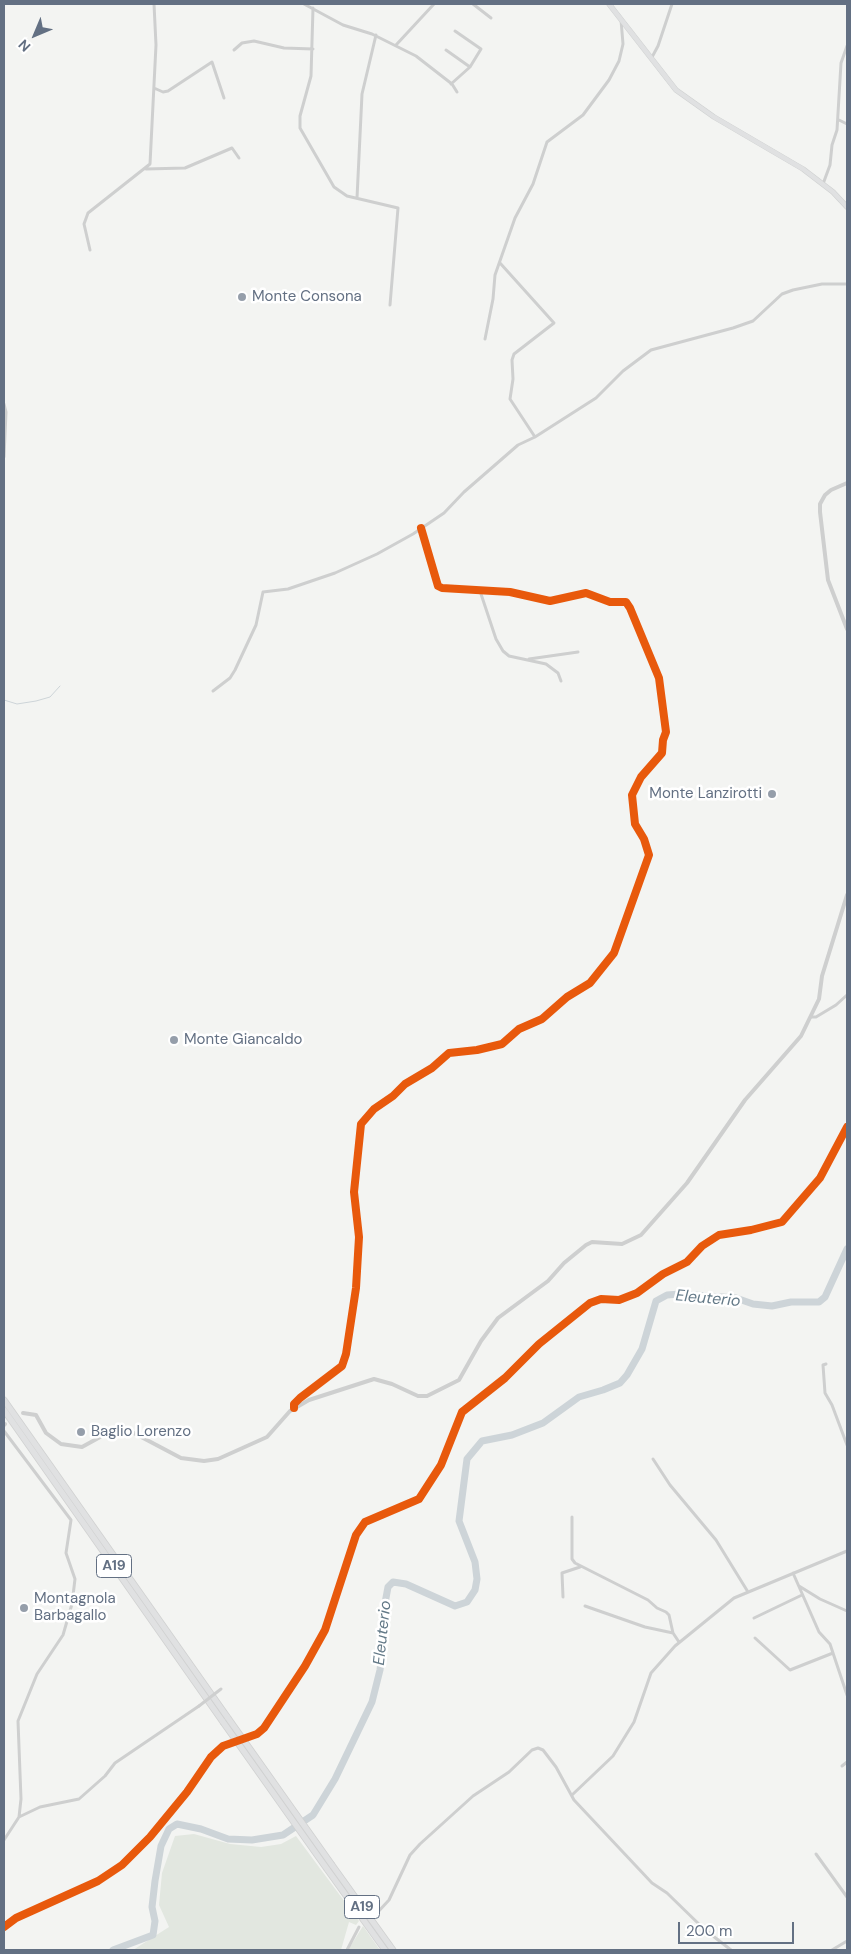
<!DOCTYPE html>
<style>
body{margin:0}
#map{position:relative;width:851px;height:1954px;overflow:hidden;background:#f3f4f2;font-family:"DM Sans",sans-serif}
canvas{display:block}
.frame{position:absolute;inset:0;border:5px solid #637083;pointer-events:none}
.north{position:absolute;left:10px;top:10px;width:50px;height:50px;-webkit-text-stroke:4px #fff;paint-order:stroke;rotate:225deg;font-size:14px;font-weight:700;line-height:20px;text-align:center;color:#637083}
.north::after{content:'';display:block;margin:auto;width:18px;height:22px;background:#637083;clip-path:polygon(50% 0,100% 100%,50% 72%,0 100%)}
.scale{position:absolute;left:678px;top:1922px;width:116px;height:22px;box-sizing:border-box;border:2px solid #637083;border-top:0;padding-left:6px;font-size:15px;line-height:18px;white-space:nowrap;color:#637083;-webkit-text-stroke:4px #fff;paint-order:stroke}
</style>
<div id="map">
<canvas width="851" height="1954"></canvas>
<div class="frame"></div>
<div class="north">N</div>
<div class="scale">200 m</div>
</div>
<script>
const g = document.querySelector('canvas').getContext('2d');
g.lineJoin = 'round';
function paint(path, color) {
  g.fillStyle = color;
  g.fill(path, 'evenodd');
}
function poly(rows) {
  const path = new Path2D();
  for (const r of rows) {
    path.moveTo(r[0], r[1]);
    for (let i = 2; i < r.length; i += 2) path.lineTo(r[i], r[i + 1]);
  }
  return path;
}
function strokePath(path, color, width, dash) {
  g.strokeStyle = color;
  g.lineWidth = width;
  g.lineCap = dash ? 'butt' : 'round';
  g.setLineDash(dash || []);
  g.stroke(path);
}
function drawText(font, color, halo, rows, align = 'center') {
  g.font = font + ' "DM Sans",sans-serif';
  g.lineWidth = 5;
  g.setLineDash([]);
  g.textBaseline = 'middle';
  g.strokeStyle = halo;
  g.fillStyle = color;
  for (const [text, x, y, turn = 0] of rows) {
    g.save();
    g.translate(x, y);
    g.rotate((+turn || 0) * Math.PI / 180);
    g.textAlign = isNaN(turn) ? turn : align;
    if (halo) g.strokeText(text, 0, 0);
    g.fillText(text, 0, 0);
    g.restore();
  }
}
paint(poly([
 [194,1834,230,1844,261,1847,281,1844,296,1836,359,1921,356,1925,349,1922,341,1950,133,1950,169,1927,159,1905,162,1873,175,1836],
 [363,1926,380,1950,348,1950]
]), '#e2e7e0');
strokePath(poly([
 [4,700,17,704,36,701,50,697,60,686]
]), '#cdd4d8', 1);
strokePath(poly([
 [113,1950,153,1935,155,1921,152,1907,155,1881,161,1846,169,1829,177,1824,201,1829,228,1839,252,1840,283,1835,313,1815,335,1779,372,1702,380,1670,384,1636,383,1614,388,1587,393,1582,406,1584,455,1606,467,1602,475,1590,477,1579,475,1562,459,1521,467,1459,482,1441,512,1435,543,1423,579,1397,603,1390,620,1383,627,1375,642,1349,656,1301,667,1295,680,1294,736,1298,753,1304,772,1306,791,1302,819,1302,825,1297,847,1249]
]), '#cdd4d8', 7);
const secondary = poly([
 [609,4,676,90,714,117,803,169,833,192,847,207]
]);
const motorway = poly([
 [4,1400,228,1718],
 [4,1410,223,1722],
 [332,1865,393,1950],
 [327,1869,385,1950]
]);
strokePath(secondary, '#cfd1d1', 5.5);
strokePath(motorway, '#d0d1d1', 7);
strokePath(poly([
 [304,4,343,25,372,34,416,56,452,84,457,92],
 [473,4,491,18],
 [313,8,311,76,300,116,300,128,334,187,347,196,398,208,390,305],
 [396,45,434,4],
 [234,50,242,43,254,41,284,48,313,49],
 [446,50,470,67],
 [651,59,658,46,672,4],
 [451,84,470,67,481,49,455,31],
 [154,88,163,92,168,91,212,62,224,98],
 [839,120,847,124],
 [146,169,185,168,232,148,239,158],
 [823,184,830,165,832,145,837,130,841,63,847,46],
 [357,198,362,94,376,35],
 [90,250,84,224,88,213,150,164,156,45,154,4],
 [500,263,554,323,514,354,512,360,513,379,510,399,535,437],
 [485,339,493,299,495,275,515,218,533,184,547,142,583,115,609,80,619,61,623,44,621,20],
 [4,404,6,412,4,457],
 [480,591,496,639,503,651,509,656,546,664,558,673,561,681],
 [529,659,578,652],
 [213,691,230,678,235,670,256,625,263,592,288,589,335,573,377,554,413,534,444,513,464,492,518,445,535,437,596,398,623,371,651,350,733,328,753,321,782,294,793,290,822,284,847,284],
 [811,1017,816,1017,836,1005,847,995],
 [826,1364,823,1365,825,1393,832,1405,847,1445],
 [294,1408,294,1404,300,1398,342,1366,346,1354,356,1288,359,1237,354,1192,361,1124,374,1109,393,1096,405,1084,432,1068,449,1053,477,1050,502,1044,519,1029,542,1019,567,997,590,983,614,953,649,855,644,839,635,824,632,795,641,777,662,753,663,740,666,732,659,678,630,608,626,602,610,602,586,593,550,601,510,592,442,588,438,586,421,528],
 [4,1431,71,1520,66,1553,75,1579,72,1604,63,1635,37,1674,18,1721,21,1799,19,1817],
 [653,1459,670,1485,716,1540,748,1592],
 [572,1517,572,1559,575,1563,648,1600,657,1608,666,1612,669,1615,673,1633,679,1642],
 [793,1573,819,1632,830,1644,847,1695],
 [799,1586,820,1599,847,1611],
 [563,1597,562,1573,580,1567],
 [585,1606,645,1627,673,1633],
 [754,1618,802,1595],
 [755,1638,790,1670,833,1653],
 [842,1766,847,1762],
 [572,1795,613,1756,634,1722,651,1673,675,1646,734,1598,847,1551],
 [4,1840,19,1817,40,1807,79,1799,105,1776,115,1763,199,1706],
 [816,1854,847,1897],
 [377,1913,389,1900,410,1855,420,1844,473,1796,509,1772,532,1750,538,1748,543,1750,556,1767,574,1800,652,1883,667,1893,704,1929,731,1950],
 [4,1927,16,1918,98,1881,122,1865,150,1837,187,1792,211,1757,223,1746,257,1734,264,1728,305,1666,325,1630,356,1535,365,1522,419,1499,441,1465,462,1412,505,1378,539,1344,590,1303,601,1299,619,1300,637,1293,663,1274,687,1262,702,1246,719,1235,751,1230,782,1222,820,1178,847,1127],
 [347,1950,359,1927],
 [832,1950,847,1941]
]), '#cecfcf', 3);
strokePath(poly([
 [847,483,831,490,825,495,820,504,820,512,828,580,847,629],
 [23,1413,36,1415,46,1433,61,1444,82,1447,111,1431,128,1430,181,1458,204,1461,218,1459,267,1437,290,1411,309,1400,374,1379,392,1384,418,1396,427,1396,459,1380,481,1341,498,1318,548,1281,564,1263,586,1245,592,1242,622,1244,641,1235,687,1183,745,1100,801,1036,819,999,822,976,847,895],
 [4,1425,5,1424]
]), '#cecfcf', 4);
strokePath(secondary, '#e0e1e2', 4.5);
strokePath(motorway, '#e0e1e2', 5.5);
const motorwayBridge = poly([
 [228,1718,332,1865],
 [223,1722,327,1869]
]);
strokePath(motorwayBridge, '#d0d1d1', 7, []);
strokePath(poly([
 [199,1706,221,1689]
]), '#cecfcf', 3);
strokePath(motorwayBridge, '#e0e1e2', 5.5);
strokePath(poly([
 [294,1408,294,1404,300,1398,342,1366,346,1354,356,1288,359,1237,354,1192,361,1124,374,1109,393,1096,405,1084,432,1068,449,1053,477,1050,502,1044,519,1029,542,1019,567,997,590,983,614,953,649,855,644,839,635,824,632,795,641,777,662,753,663,740,666,732,659,678,630,608,626,602,610,602,586,593,550,601,510,592,442,588,438,586,421,528],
 [4,1927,16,1918,98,1881,122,1865,150,1837,187,1792,211,1757,223,1746,257,1734,264,1728,305,1666,325,1630,356,1535,365,1522,419,1499,441,1465,462,1412,505,1378,539,1344,590,1303,601,1299,619,1300,637,1293,663,1274,687,1262,702,1246,719,1235,751,1230,782,1222,820,1178,847,1127]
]), '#e8590c', 8);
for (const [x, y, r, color] of [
 [242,297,5,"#959eaa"],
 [772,794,5,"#959eaa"],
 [174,1040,5,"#959eaa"],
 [81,1432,5,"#959eaa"],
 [24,1608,5,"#959eaa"]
]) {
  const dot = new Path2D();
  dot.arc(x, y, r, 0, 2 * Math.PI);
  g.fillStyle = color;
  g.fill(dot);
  strokePath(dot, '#fff', 2);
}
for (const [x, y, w] of [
 [114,1566,35],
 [362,1907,35]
]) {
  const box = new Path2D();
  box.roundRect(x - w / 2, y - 11.5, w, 23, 4);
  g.fillStyle = '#fff';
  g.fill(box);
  strokePath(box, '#637083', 1);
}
drawText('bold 14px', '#637083', null, [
 ["A19",114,1566],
 ["A19",362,1907]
]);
drawText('15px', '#637083', '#fff', [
 ["Monte Consona",252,297],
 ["Monte Lanzirotti",762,794,"right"],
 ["Monte Giancaldo",184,1040],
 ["Baglio Lorenzo",91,1432],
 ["Montagnola",34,1599],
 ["Barbagallo",34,1616]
], 'left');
drawText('italic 16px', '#637987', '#fff', [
 ["Eleuterio",708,1299,5],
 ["Eleuterio",383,1633,-84]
]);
</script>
